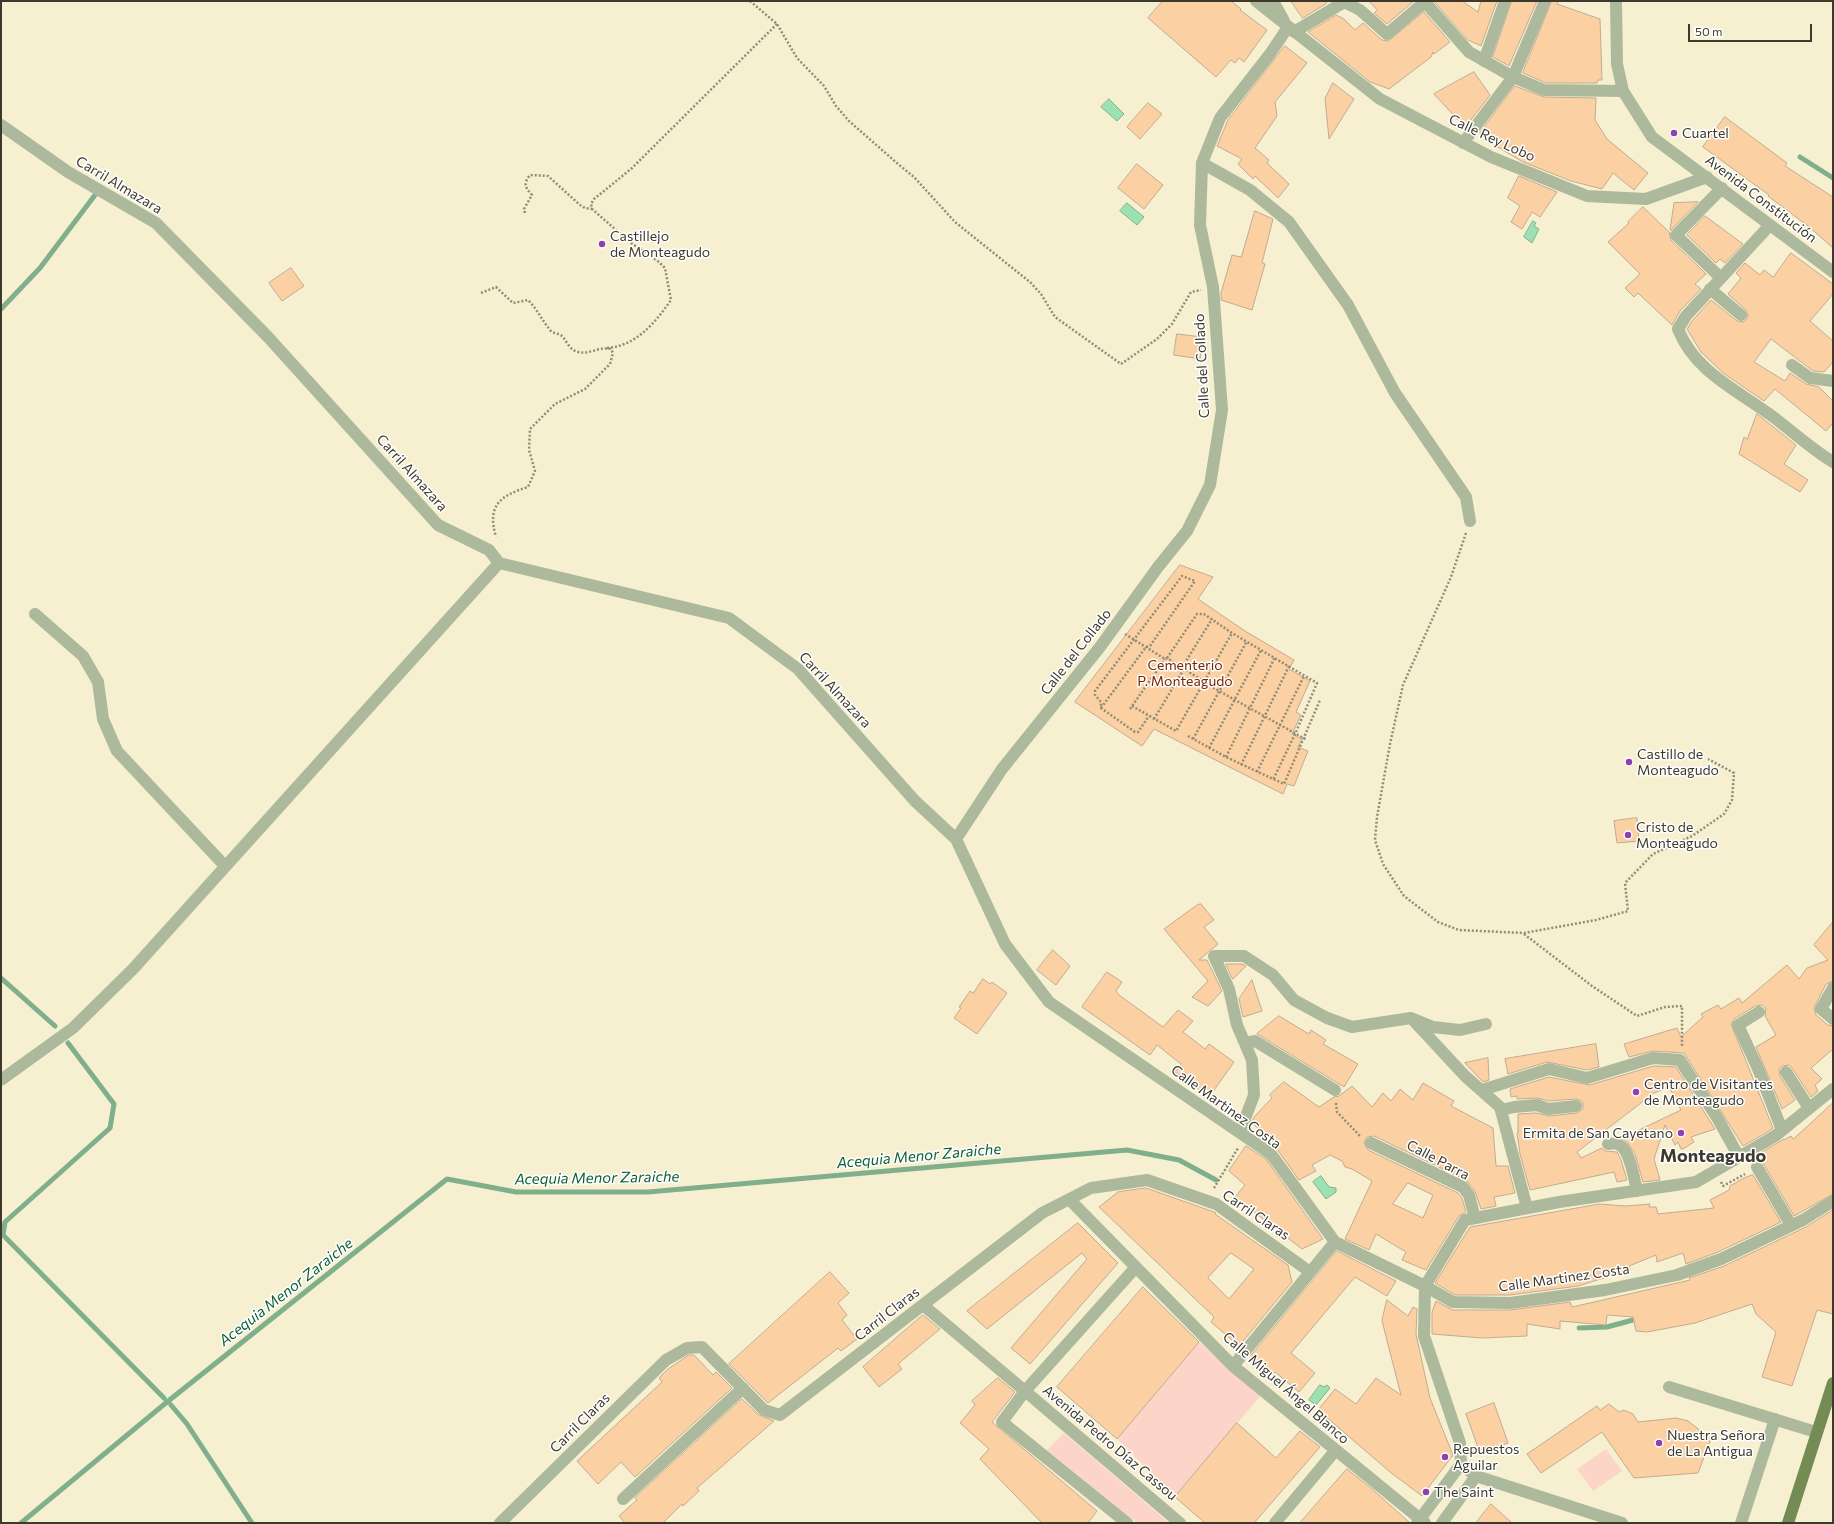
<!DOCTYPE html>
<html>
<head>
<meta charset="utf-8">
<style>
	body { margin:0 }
	#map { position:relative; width:1834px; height:1524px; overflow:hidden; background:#f7f0d0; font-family:Commissioner,sans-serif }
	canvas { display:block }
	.frame { position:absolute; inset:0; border:2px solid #3d3a2d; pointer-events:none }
	.scale { position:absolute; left:1688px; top:24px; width:124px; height:18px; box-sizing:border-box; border:2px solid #3d3a2d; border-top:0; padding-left:5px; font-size:12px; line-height:14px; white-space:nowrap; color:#3d3a2d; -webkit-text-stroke:3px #fff; paint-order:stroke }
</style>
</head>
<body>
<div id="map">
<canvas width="1834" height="1524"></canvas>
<div class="frame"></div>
<div class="scale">50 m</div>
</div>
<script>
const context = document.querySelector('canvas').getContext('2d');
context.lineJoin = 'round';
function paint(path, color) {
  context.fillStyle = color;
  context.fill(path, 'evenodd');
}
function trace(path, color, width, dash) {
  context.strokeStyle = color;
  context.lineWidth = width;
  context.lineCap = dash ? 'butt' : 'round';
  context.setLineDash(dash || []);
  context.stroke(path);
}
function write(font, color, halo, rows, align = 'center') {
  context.font = font + ' Commissioner,sans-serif';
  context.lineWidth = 3;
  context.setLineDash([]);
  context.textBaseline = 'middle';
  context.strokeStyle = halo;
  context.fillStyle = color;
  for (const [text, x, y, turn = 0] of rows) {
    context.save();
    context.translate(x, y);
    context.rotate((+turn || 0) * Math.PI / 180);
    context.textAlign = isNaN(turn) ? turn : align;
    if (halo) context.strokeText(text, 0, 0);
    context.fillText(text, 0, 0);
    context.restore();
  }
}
paint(new Path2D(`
	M1199,1342L1262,1394L1175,1497L1117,1439Z
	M1064,1433L1169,1523H1137L1047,1450Z
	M1606,1449L1622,1471L1593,1491L1577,1469Z`), '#fcd5c8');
const water = new Path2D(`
	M1109,99L1124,114L1117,121L1101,107Z
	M1127,203L1144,217L1137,225L1120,211Z
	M1533,221L1536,223L1534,226L1539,229L1532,243L1524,237Z
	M1321,1176L1329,1187L1336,1188V1192L1326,1199L1313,1182Z
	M1320,1385L1324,1387L1327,1385L1330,1388L1316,1405L1309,1400Z`);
paint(water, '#9ce1b3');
trace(water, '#80af8b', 1);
trace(new Path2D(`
	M1800,157L1833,178
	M1,309L40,268L95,195
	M1,978L55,1026
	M68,1043L114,1104L110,1128L5,1222L3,1235L164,1398
	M1579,1328L1607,1327L1633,1320
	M171,1405L187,1424L252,1523
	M21,1523L167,1402L447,1179L516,1192H648L1127,1150L1179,1160L1216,1180`), '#80af8b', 5);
const building = new Path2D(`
	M1163,1H1231L1241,9L1240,10L1267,30L1244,62L1239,58L1235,63L1231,60L1216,77L1148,18Z
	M1291,1H1325L1327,3L1303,18Z
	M1369,1H1414L1387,24L1374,13L1377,10Z
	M1434,1H1462L1478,12L1481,1H1497L1481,46L1468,40Z
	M1512,1H1537L1509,66L1493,57Z
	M1552,1H1558L1557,4L1600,19L1602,80H1598L1597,83H1546L1523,73Z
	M1424,12L1450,42L1434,54L1433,52L1431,57L1389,89L1370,82L1308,32L1336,15L1344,19L1355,30L1363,23L1382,40L1388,41Z
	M1285,46L1307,63L1275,102L1277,116L1255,148L1269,160L1267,163L1289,184L1278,198L1255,176L1253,179L1238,164L1242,159L1217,146L1228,120Z
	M1474,72L1490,95L1467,125L1458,120L1434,94Z
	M1333,83L1354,99L1329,139L1325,99Z
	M1515,86L1544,97L1596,98L1595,120L1607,139L1648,173L1634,190L1613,173L1602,189L1571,181L1523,162L1491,143L1480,133Z
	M1148,103L1162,114L1140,139L1127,127Z
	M1725,117L1787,163L1785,166L1833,197V248L1808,226L1768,196L1769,195L1703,147Z
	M1137,164L1163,185L1144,209L1118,188Z
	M1519,176L1557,192L1540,217L1532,212L1522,229L1511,222L1520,206L1508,198Z
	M1698,202L1671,230H1670L1674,203Z
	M1643,207L1669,232L1671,240L1706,274L1695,284L1701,289L1680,311L1672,325L1638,293L1634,297L1625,288L1640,274L1608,242L1629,223L1628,222Z
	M1255,211L1273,219L1262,263L1265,264L1252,310L1221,300V293L1232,255L1241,257Z
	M1705,216L1743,244L1725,263L1720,259L1716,263L1687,235Z
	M1791,253L1833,284V294L1810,321L1833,341V362L1824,372L1813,371L1771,339L1754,362L1785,381L1790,373L1806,384L1819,387L1833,401V423L1826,431L1775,389L1764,401L1723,373L1701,352L1687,329L1692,321L1711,300L1737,321L1743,322L1746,320L1748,316L1746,310L1728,294L1741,278L1736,273L1745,263L1760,275L1764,270L1773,277Z
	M291,268L304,286L282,301L269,283Z
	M1177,334L1203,337L1200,359L1174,355Z
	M1757,414L1796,445L1784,464L1808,480L1800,492L1739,454L1744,437L1747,439Z
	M1180,565L1213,577L1198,599L1245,631L1294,660L1289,669L1310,681L1296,712L1301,715L1292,734L1302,739L1298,747L1308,751L1294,786L1287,784L1283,794L1154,729L1142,746L1075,702Z
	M1637,818L1639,841L1617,843L1614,821Z
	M1201,904L1214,920L1204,927L1218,944L1199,960H1207L1222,991L1208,1006L1192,997L1208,981L1164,929L1197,905Z
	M1833,922V981L1826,984L1814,1008L1816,1015L1828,1025L1833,1026V1049L1811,1068L1822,1079L1815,1085L1818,1091L1811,1097L1792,1068L1789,1065L1782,1066L1779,1069L1780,1076L1795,1100L1782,1109L1756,1047L1776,1035L1765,1016L1766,1008L1762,1005L1755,1006L1734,1019L1731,1024L1773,1128L1771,1130L1743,1146L1684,1053L1653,1051L1629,1057L1624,1044L1677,1028L1681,1037L1703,1017L1701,1014L1718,1005L1721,1009L1739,998L1742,1003L1787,965L1799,979L1807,968L1828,960L1814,945Z
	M1053,950L1070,966L1056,985L1037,970Z
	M1226,964H1242L1246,966L1233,979Z
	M1107,972L1122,982L1116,991L1119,995L1163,1027L1178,1010L1193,1021L1183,1032L1205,1049L1209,1044L1234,1062L1209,1097L1175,1072L1181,1064L1157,1045L1150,1055L1082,1007Z
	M983,979L990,984L992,982L1007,993L977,1034L954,1018L961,1008L959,1007L970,991L973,993Z
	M1252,980L1262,1011L1243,1017L1239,999Z
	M1279,1016L1309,1034L1311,1030L1326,1040L1323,1044L1358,1064L1344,1087L1257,1034Z
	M1596,1044L1599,1067L1587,1070L1547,1062L1508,1074L1505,1059Z
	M1488,1058L1489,1080L1483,1082L1465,1063Z
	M1654,1066L1676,1067L1715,1129L1691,1137L1694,1142L1683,1149H1681L1678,1142L1675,1145L1665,1125L1654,1159L1660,1180L1643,1182L1635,1154L1627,1142L1622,1138L1681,1110L1669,1087L1654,1093L1577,1152L1581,1158L1602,1148L1605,1151L1617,1152L1621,1160L1627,1180L1617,1182L1614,1172L1530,1190L1520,1154L1517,1133H1518V1114L1536,1113L1549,1116L1577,1113L1583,1109V1105L1582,1101L1576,1099L1549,1101L1537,1098L1517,1099V1096L1511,1097L1510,1089L1549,1077L1589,1085Z
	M1284,1082L1319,1107L1334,1097L1339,1096L1352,1086L1372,1107L1383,1093L1391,1101L1400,1089L1413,1100L1423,1083L1454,1101L1451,1106L1493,1128L1496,1166H1508L1515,1193L1494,1197L1496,1206L1481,1209L1475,1191L1466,1180L1374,1136L1367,1137L1364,1143L1368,1150L1458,1193L1462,1198L1466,1212L1459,1216L1426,1270L1402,1260L1406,1252L1376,1234L1369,1250L1345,1239L1372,1181L1352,1169L1345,1167L1342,1161L1330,1155L1312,1165L1316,1171L1299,1180L1277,1149L1255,1134L1258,1129L1252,1122L1254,1117L1272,1098L1270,1095ZM1408,1183L1433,1195L1423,1218L1393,1204Z
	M1833,1103V1194L1794,1216L1763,1163L1760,1160H1754L1752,1158L1784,1139V1140L1791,1136L1793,1139Z
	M1246,1146L1266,1159L1323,1239L1302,1249L1235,1197L1245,1185L1229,1171Z
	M1753,1175L1781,1222L1718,1252L1686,1264L1683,1253L1657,1262L1656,1255L1629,1266L1630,1270L1578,1286L1510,1295H1455L1435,1283L1470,1227L1599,1204L1626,1206L1650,1204L1649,1207H1656L1658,1214L1714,1208L1710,1200L1729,1190L1730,1186L1744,1178Z
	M1146,1188L1214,1212L1216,1213L1215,1214L1288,1265L1292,1282L1239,1346L1211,1322L1214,1317L1099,1207L1118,1192ZM1231,1253L1254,1269L1229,1299L1208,1278Z
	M1833,1210V1314L1817,1310L1792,1386L1762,1377L1776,1332L1756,1314L1752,1304L1695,1323L1647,1332L1636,1331L1633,1317L1607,1315L1606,1325L1560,1321V1329L1527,1324V1336L1482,1338L1432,1334V1312L1436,1301L1453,1310H1510L1570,1302L1572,1307L1690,1280L1689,1278L1724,1266L1806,1227Z
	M1078,1223L1118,1263L1030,1364L1011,1348L1087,1259L1082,1253L987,1329L967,1311Z
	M1337,1251L1396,1281L1387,1296L1355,1277L1291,1353L1315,1373L1299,1392L1275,1372L1272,1375L1251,1356Z
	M830,1272L849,1293L838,1303L847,1315L842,1320L857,1339L841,1351L838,1348L768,1403L729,1364Z
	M1143,1287L1199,1342L1117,1439L1057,1387Z
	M1387,1300L1408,1316L1413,1307L1417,1309L1416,1334L1430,1398L1453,1455L1422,1496L1390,1472L1318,1410L1335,1389L1356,1404L1376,1378L1401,1395L1382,1321Z
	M923,1315L940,1329L898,1364L902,1369L879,1387L863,1367Z
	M689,1355H694L713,1375L716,1372L732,1388L635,1477L621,1462L598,1484L577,1461L662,1382L659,1378L668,1369Z
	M998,1378L1015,1392L992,1422L1097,1511L1088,1523H1042L980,1459L989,1449L960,1423L975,1405L972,1401Z
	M742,1399L759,1415L774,1421L697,1488L699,1491L683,1506L682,1504L663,1523H625L619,1516L637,1500L635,1498Z
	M1494,1403L1508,1443L1480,1453L1466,1414Z
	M1609,1404L1619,1412L1624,1410L1633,1414L1638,1422L1676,1418L1688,1421L1711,1439L1698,1473L1634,1478L1602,1432L1541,1473L1527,1454L1597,1406L1600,1410Z
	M1237,1423L1276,1458L1300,1431L1320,1447L1254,1523H1205L1175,1497Z
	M1347,1469L1371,1488L1410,1523H1300Z
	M1491,1504L1512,1523H1476Z`);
paint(building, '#fbd1a3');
trace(building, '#c1aa91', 1);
trace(new Path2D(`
	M750,1L777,24L797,58L824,86L836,106L849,121L898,164L914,177L955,222L1030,282L1041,294L1055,317L1121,364L1157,339L1172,324L1191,292L1201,290
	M525,213L524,209L532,195C525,187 523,184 530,175L548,176L580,205L585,208L592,209
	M481,293L496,287L513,303L528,300C537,309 542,320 550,330C553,334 559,333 563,337C567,342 570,350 578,352C589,355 600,346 611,349L613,353L610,364L585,389L555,404L530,429L529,450L535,471L528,487C499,496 487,506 496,537
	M607,348C636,346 655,323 671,300L665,268L659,262L631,243L592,209L591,204L594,199L631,169L777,24
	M1466,533L1451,577L1403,685L1390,744L1377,817L1375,840L1383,864L1404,896L1438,922L1459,930L1524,933L1596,920L1628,911L1625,883L1653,854L1692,836L1724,814L1732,800L1734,773L1708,759
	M1125,634L1165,659L1167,658L1219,691L1307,740
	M1167,658L1197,614H1204L1232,633L1317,683L1296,732L1273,780
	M1132,706L1176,731L1232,633
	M1101,708L1146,647L1150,646L1195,581L1182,576L1095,691V695L1101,702V708L1135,732H1138L1149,716
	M1130,709L1165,659
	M1154,719L1184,669L1183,666L1212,619
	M1188,736L1226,757L1284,784L1320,700
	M1193,739L1247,641
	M1209,748L1261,650
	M1226,757L1275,657
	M1241,765L1289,666
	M1257,772L1304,676
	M1524,934L1592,986L1637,1016L1665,1007L1682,1006V1046
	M1336,1103L1337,1112L1360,1136
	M1721,1182L1723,1186L1745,1174
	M1214,1188L1238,1148`), '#918c76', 2.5, [2, 2]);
trace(new Path2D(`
	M1256,1L1380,99L1491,157L1587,196L1646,199L1707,177
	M1273,1L1284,21
	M1616,1L1617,64L1623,91L1652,137L1833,272
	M1425,2L1469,52L1513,77L1544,90L1623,91
	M1294,32L1344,2L1360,10L1387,34L1426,1
	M1484,61L1505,1
	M1,125L68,172L156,223L268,337L438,525L489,550L499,563L729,618L798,669L915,801L956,839L1005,944L1049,1002L1271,1154L1335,1242L1425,1286L1453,1302L1510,1303L1605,1290L1677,1275L1721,1259L1803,1220L1833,1201
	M1463,143L1513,77L1545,1
	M1202,163L1250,190L1289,222L1348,305L1395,393L1466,497L1470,521
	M1770,225L1686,316L1678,329C1695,372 1737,390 1772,416C1792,431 1811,449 1833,462
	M1721,278L1676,235L1722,188
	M1710,289L1741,315
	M1792,365L1810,378L1833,381
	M35,614L83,656L98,682L103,719L117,751L225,866
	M956,839L1002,769L1100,647L1158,567L1187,531L1210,485L1222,410L1213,287L1200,225L1202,163L1220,118L1270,54L1288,27
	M1833,988L1821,1009L1833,1019
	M1759,1012L1738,1025L1759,1071L1782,1130
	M1413,1020L1465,1076L1500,1107L1527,1208
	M1245,1043L1255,1041L1335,1090
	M1786,1072L1809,1108
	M1,1080L73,1028L133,969L499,563
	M1482,1090L1549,1069L1587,1078L1653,1058L1680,1060L1718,1119L1739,1157
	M1501,1110L1514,1107L1537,1105L1548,1109L1576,1106
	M1240,1132L1254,1095L1252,1060L1237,1025L1229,989L1214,956H1244L1273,975L1294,1000L1327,1018L1352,1027L1411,1018L1433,1027L1460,1030L1486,1024
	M1371,1143L1463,1187L1469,1195L1475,1218
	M1608,1144C1610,1144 1615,1143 1617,1144C1630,1147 1634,1179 1637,1191
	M1757,1167L1791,1225
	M1069,1199L1233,1366L1425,1523
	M923,1305L1025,1391L1136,1267
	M1233,1366L1335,1242
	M1669,1387L1816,1432
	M1476,1476L1622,1523
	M623,1499L743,1388
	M500,1523L666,1360L687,1348L702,1347L764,1410L780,1415L1042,1213L1091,1188L1147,1180L1216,1204L1310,1272
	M1127,1523L1002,1422L1025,1391L1180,1523
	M1275,1523L1335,1451
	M1417,1523L1461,1464L1460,1443L1424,1336L1425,1286L1465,1220L1559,1202L1696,1182L1775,1136L1833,1089
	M1442,1523L1476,1476L1461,1464
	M1741,1523L1775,1419`), '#adb99c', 12);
trace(new Path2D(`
	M1788,1523L1833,1383`), '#758b54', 12);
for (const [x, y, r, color] of [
	[1674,133,4,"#8d40b1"],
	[602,244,4,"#8d40b1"],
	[1629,762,4,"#8d40b1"],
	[1628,835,4,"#8d40b1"],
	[1636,1092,4,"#8d40b1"],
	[1681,1133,4,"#8d40b1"],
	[1659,1443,4,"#8d40b1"],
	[1445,1457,4,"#8d40b1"],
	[1426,1492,4,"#8d40b1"]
]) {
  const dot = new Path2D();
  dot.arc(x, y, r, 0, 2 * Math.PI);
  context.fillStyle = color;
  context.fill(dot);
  trace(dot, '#fff', 1.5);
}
write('14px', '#3d3a2d', '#fff', [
	["Cuartel",1682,133],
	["Castillejo",610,236],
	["de Monteagudo",610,252],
	["Castillo de",1637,754],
	["Monteagudo",1637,770],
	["Cristo de",1636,827],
	["Monteagudo",1636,843],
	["Centro de Visitantes",1644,1084],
	["de Monteagudo",1644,1100],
	["Ermita de San Cayetano",1673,1133,"right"],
	["Nuestra Señora",1667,1435],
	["de La Antigua",1667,1451],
	["Repuestos",1453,1449],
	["Aguilar",1453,1465],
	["The Saint",1434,1492]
], 'left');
write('14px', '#3d3a2d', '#fff', [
	["Calle Rey Lobo",1492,138,25],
	["Carril Almazara",119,185,31],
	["Avenida Constitución",1761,199,37],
	["Calle del Collado",1202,366,-93],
	["Carril Almazara",412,473,48],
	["Calle del Collado",1076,652,-52],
	["Carril Almazara",835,690,47],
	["Calle Martinez Costa",1226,1107,36],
	["Calle Parra",1438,1160,28],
	["Carril Claras",1256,1215,34],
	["Calle Martinez Costa",1564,1278,-8],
	["Carril Claras",887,1314,-38],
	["Calle Miguel Ángel Blanco",1286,1388,41],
	["Carril Claras",580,1423,-45],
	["Avenida Pedro Díaz Cassou",1110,1443,40]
]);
write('14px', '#782400', '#fff', [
	["Cementerio",1185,665],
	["P. Monteagudo",1185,681]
]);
write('italic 15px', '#0f6036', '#fff', [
	["Acequia Menor Zaraiche",919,1156,-5],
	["Acequia Menor Zaraiche",597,1178,-1],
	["Acequia Menor Zaraiche",286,1292,-38]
]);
write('bold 18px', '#3d3a2d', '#fff', [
	["Monteagudo",1713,1156]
]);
</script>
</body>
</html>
